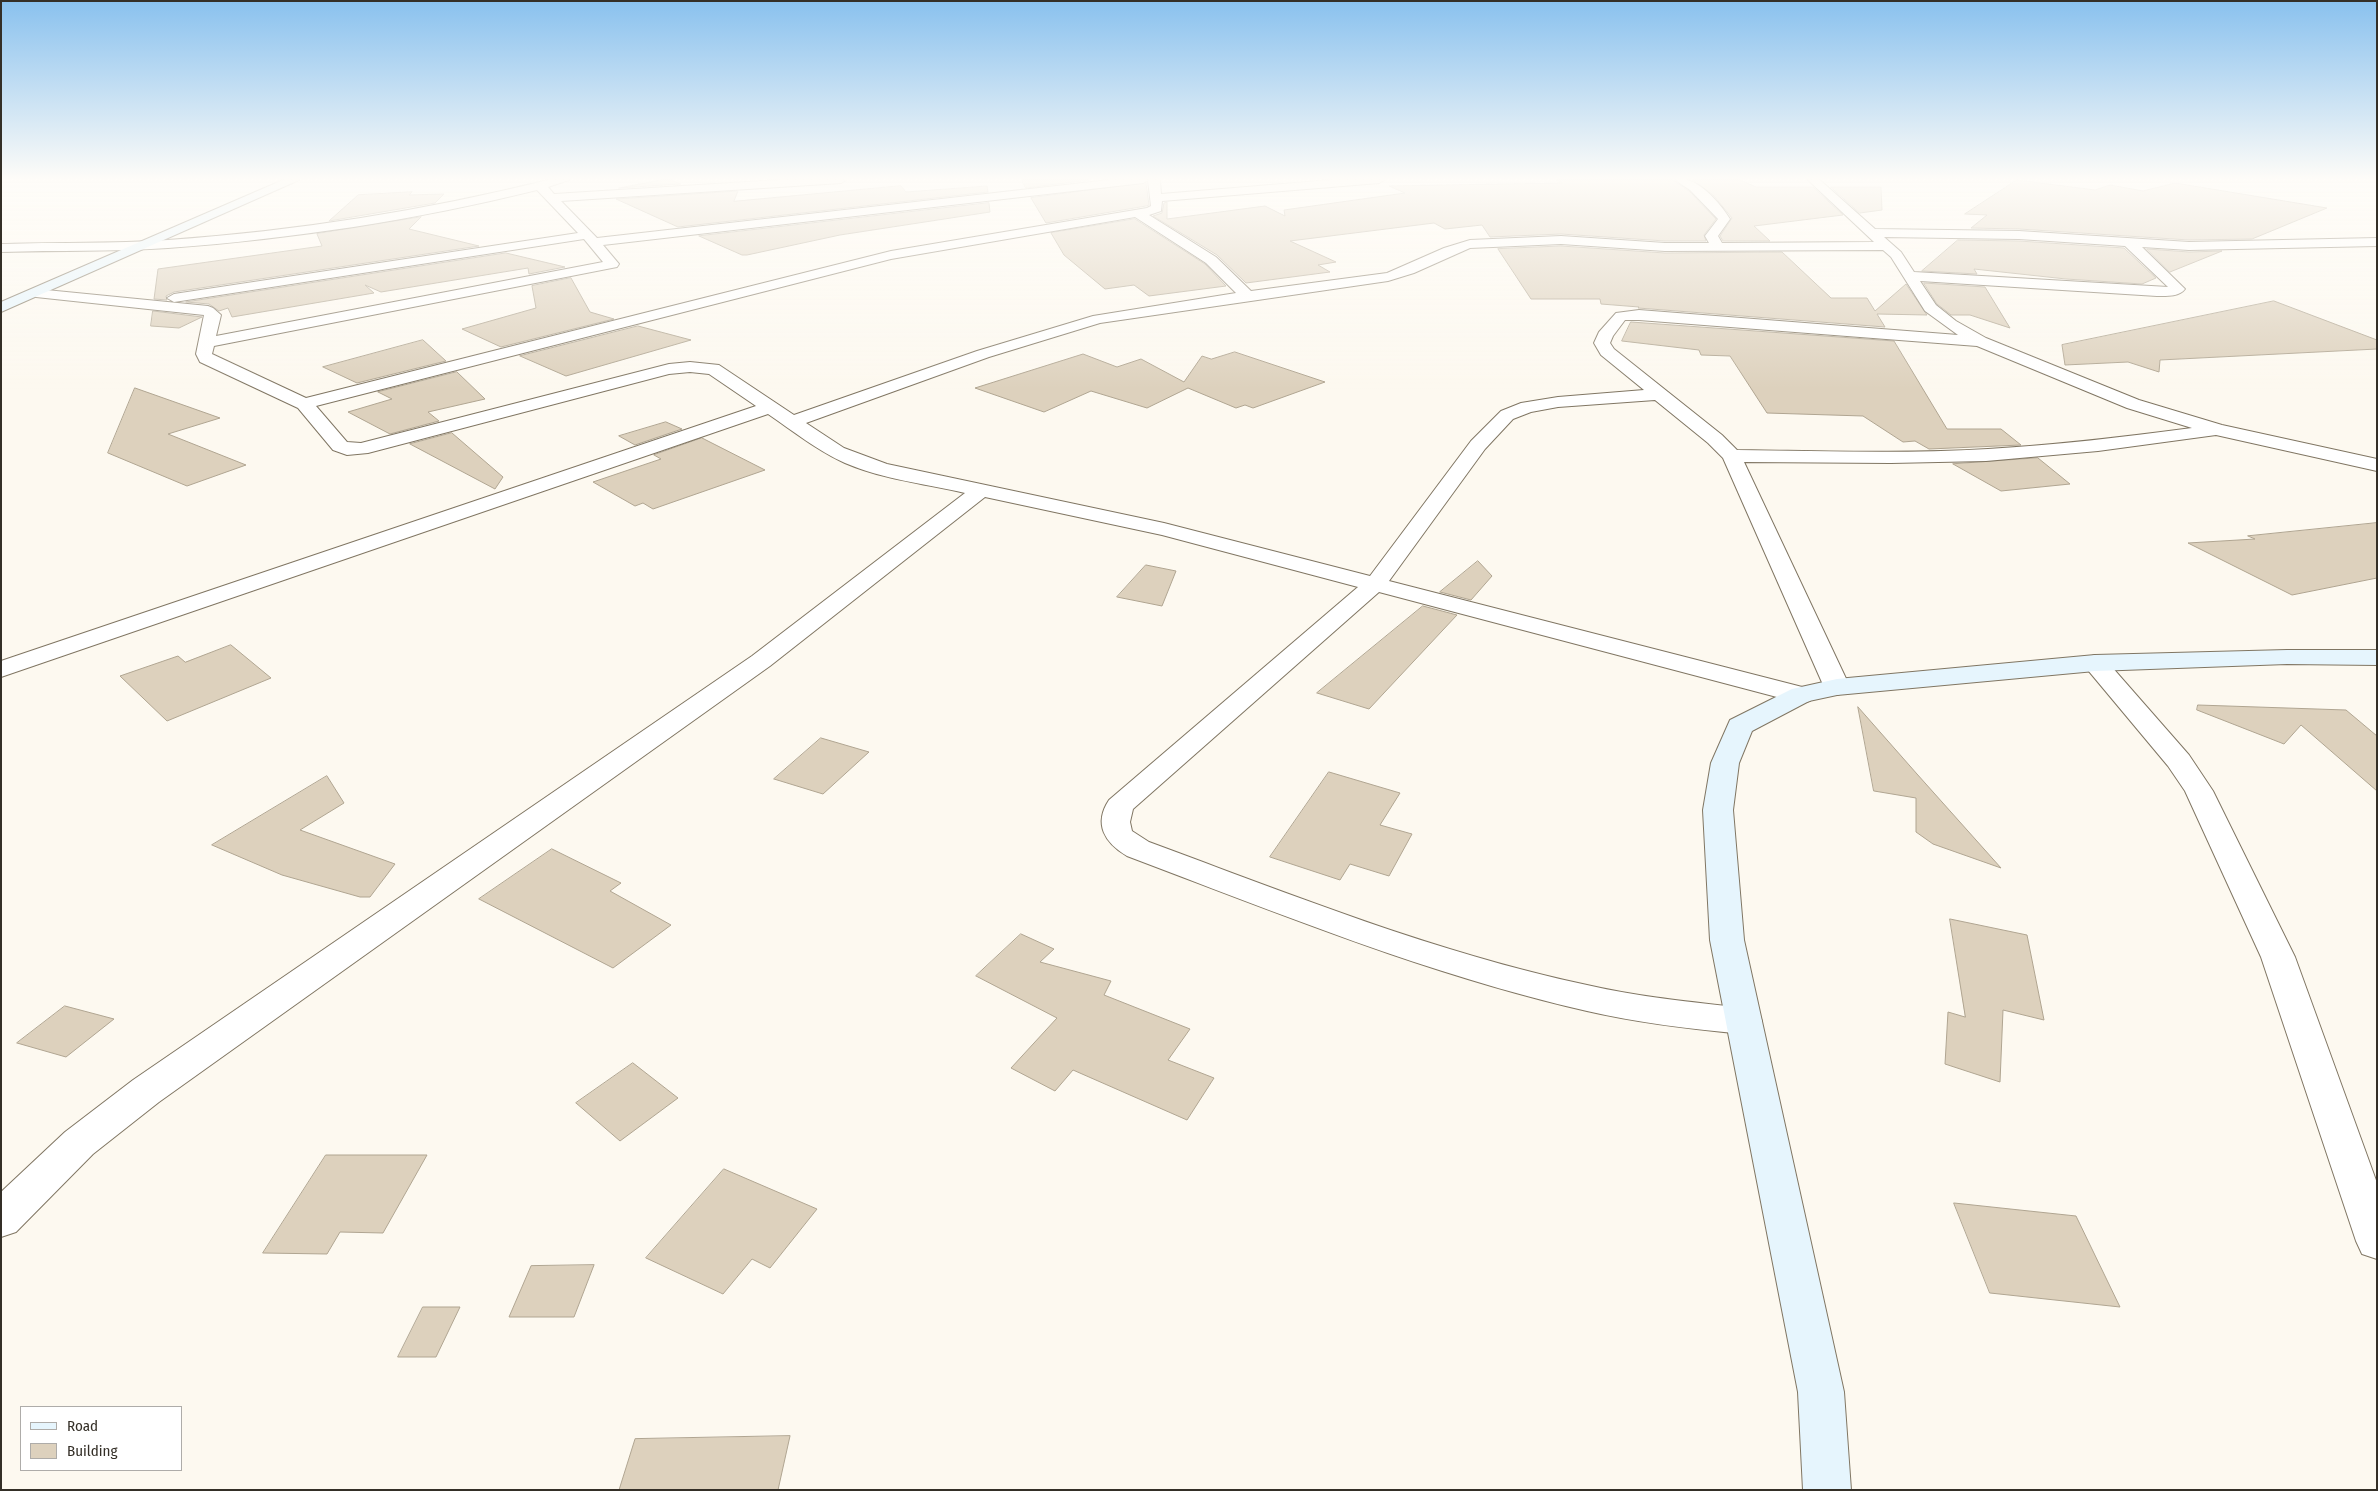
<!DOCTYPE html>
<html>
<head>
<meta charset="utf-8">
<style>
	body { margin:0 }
	#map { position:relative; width:2378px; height:1491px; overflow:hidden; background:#fdf9f0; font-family:"Fira Sans Condensed",sans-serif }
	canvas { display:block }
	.frame { position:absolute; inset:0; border:2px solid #342f27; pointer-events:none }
	.legend { position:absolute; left:20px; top:1406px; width:162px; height:65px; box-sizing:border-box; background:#fff; border:1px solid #aeaca9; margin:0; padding:6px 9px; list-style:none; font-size:15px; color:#342f27 }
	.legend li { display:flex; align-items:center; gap:10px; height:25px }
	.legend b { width:25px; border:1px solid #aeaca9 }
</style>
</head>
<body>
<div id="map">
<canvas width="2378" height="1491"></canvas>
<div class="frame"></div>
<ul class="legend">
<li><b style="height:6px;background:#e6f5fd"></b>Road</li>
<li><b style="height:14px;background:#ddd1bd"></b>Building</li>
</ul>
</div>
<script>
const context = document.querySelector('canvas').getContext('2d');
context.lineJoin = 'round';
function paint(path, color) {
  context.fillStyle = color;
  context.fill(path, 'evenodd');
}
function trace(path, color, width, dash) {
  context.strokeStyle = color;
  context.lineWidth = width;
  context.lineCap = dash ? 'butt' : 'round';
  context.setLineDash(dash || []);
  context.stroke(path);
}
const building = new Path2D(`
	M662,180H671L681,184L619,188Z
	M1022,180H1089L1026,188Z
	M1557,180H1673L1689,191L1716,219L1704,235L1706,241H1665L1561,234L1490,237L1482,225L1445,229L1434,223L1290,241L1336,262L1318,265L1330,272L1246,283L1217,255L1153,216L1162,213L1164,203L1167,202V219L1265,206L1285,216L1284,210L1405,193L1389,186L1562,183Z
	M1693,180H1740L1756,187H1813L1843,215L1754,226L1770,241H1723L1720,236L1732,218L1714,196Z
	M2017,180L2095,190L2110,185L2143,191L2175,183L2327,208L2252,239L2189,240L2019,229L1971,228L1987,215L1965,214Z
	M1146,183L1149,205L1146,206L1046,223L1031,198Z
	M901,186L906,192L987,186L988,192L678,227L616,199L738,191L734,201Z
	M1831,187H1881L1882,210L1860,213Z
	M412,192L409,195L444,194L435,203L329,221L358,195Z
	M989,203L990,212L840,235L747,255H742L699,236Z
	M421,217L409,229L479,246L174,292L166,296L167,300L154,299L158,269L322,246L317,234Z
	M1135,219L1205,264L1226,286L1149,296L1134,285L1105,289L1064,255L1051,233Z
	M1958,240L2019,241L2124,248L2156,278L2142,284L2066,279L1974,269L1977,274L1922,271Z
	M1561,246L1665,253L1782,252L1831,298H1867L1875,311L1906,284L1927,315L1877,314L1885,327L1638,308L1639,307L1601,304L1600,299H1531L1498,249Z
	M2147,249L2189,252L2222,251L2170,272Z
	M506,253L565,267L529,274L528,268L381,292L365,285L374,293L232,317L228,308L219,311L209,304L186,302Z
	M571,278L590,312L614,319L501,347L462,329L536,308L532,286Z
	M1924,283L1985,287L2010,328L1970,315H1951L1937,304Z
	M2274,301L2377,340V349L2160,360L2159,372L2128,362L2065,365L2062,345Z
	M153,311L202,317L179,328L151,326Z
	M1631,322L1894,341L1947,429H2001L2021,445L1929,449L1915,441L1903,442L1863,416L1767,413L1730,356L1701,355L1699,350L1622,341Z
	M638,326L691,340L566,376L520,356Z
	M423,340L446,361L357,383L323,367Z
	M1235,352L1325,382L1253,408L1245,405L1236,408L1188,388L1147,408L1091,391L1044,412L975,388L1083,354L1117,367L1141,359L1184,382L1202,356L1211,359Z
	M457,372L485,399L428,412L439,421L390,434L348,412L392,399L378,392Z
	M135,388L220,418L168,434L246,465L187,486L108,453Z
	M666,422L682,429L635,445L619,436Z
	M452,433L503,477L495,489L410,444Z
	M702,438L765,470L653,509L643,503L635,506L593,482L661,459L654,455Z
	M2038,458L2070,484L2001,491L1953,464Z
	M2377,523V578L2292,595L2188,543L2255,539L2248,536Z
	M1478,561L1492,576L1471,600L1440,592Z
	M1146,565L1176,571L1162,606L1117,597Z
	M1423,606L1457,615L1369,709L1317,693Z
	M231,645L271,678L167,721L120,676L178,656L185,662Z
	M2198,705L2346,710L2377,736V791L2301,725L2284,744L2197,710Z
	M1858,707L1917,774L2001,868L1933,844L1916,832V798L1874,791Z
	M821,738L869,752L823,794L774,779Z
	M1329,772L1400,793L1380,825L1412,834L1389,876L1350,864L1340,880L1270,857Z
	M327,776L344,803L300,830L395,864L370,897H360L282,875L212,845Z
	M552,849L621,883L610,891L671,925L613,968L479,899Z
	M1950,919L2027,935L2044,1020L2003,1010L2000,1082L1945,1064L1948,1012L1965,1017Z
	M1021,934L1054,949L1040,962L1111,981L1104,995L1190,1029L1168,1060L1214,1078L1187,1120L1073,1070L1055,1091L1011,1068L1057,1018L976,976Z
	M65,1006L114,1019L66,1057L17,1043Z
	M633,1063L678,1098L620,1141L576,1103Z
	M326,1155H427L383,1233L340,1232L327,1254L263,1253Z
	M724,1169L817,1209L770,1268L752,1259L723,1294L646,1258Z
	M1954,1203L2076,1216L2120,1307L1990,1293Z
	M594,1265L574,1317H509L531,1266Z
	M423,1307H460L436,1357H398Z
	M790,1436L778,1490H619L635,1439Z`);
paint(building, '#ddd1bd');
trace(building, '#b0a591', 1);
const street = new Path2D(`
	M548,180H569L548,187L554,194L779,180H846L841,183L561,201L597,238L1109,180H1160L1161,194L1331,180H1384L1379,183L1162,201L1161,211L1149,215L1216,257L1251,291L1387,273L1444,248L1470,240L1561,236L1665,243H1709L1705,236L1718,219L1690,190L1675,180C1680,180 1686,179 1690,181C1705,186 1722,206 1730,219L1718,236L1722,243L1874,242L1808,180H1820L1875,229L2019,231L2189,242L2377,238V246L2189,250L2142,247L2185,289C2179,297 2166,296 2157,296L1920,281L1936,305L1956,321L1986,338L2139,400L2222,425L2377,459V471L2216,435L2098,451L1986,461L1891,463L1744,462L1850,687L1846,692L1837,695L1828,692L1824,687L1723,458L1708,443L1655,400L1558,407L1531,412L1513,419L1485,449L1389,581L1810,689L1814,695L1810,701L1801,703L1792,701L1379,592L1133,809L1130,822L1132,831L1149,842C1293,895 1436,953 1587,985C1639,997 1691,1002 1744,1008L1757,1012L1762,1021L1757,1030L1744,1034C1691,1029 1639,1023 1587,1011C1429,975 1278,913 1127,856C1105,843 1093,824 1109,800L1358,587L1162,535L985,497L770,666L159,1102L93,1154L16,1232L1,1237V1192L65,1132L133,1080L752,656L965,493C926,484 882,479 845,463C818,451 793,431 768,414L1,677V661L756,406L709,374L690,372L669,374L368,453L347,455L333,450L298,408L200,362L196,354L204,315L36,297L29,293L36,289L208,306L213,308L221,315L216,336L603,262L584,239L174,302L167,298L174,294L578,233L537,190C416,220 292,239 168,248C112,252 57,250 1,252V244C57,242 112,244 168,240C296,231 423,211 548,180ZM1148,180L1151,206L1147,208L891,251L306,398L212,354L214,346L617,267L619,264L603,245L1143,183ZM1135,217L1206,263L1236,293L1093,316L977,351L794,415L719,365L690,362L669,364L361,443L347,442L316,406L891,259ZM1884,237L2019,239L2125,246L2168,287L1914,272L1901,252ZM1561,244L1665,251L1883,250L1891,257L1925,311L1958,335L1639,310L1616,313L1599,332L1594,343L1601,355L1644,390L1558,397L1521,403L1501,411L1471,441L1370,576L1164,523L887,464L844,448L806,423L989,357L1100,323L1388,281L1414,273L1470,248ZM1625,320H1639L1977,346L2127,408L2192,428C2124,437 2056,445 1988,449C1904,454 1821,451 1737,450L1722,435L1614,349L1610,343L1613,336Z
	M2095,655L2104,658L2189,755L2213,791L2295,957L2377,1183V1259L2362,1254L2356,1241L2261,957L2185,791L2168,766L2082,663L2086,658Z`);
const secondary = new Path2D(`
	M283,180H299L1,312V302Z
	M2287,650H2377V665L2287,664L2095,671L1837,695L1809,701L1752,731L1739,763L1733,810L1744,940L1844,1392L1851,1490H1803L1798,1392L1710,940L1703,810L1711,763L1730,720L1792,689L1837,679L2095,655Z`);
trace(street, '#807663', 2);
trace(secondary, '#807663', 2);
paint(street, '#fff');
paint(secondary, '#e6f5fd');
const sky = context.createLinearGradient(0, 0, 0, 389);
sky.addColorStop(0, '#89c1ee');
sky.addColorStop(0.46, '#fefcf8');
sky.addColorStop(1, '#fefcf800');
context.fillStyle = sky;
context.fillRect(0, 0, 2378, 389);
</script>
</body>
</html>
